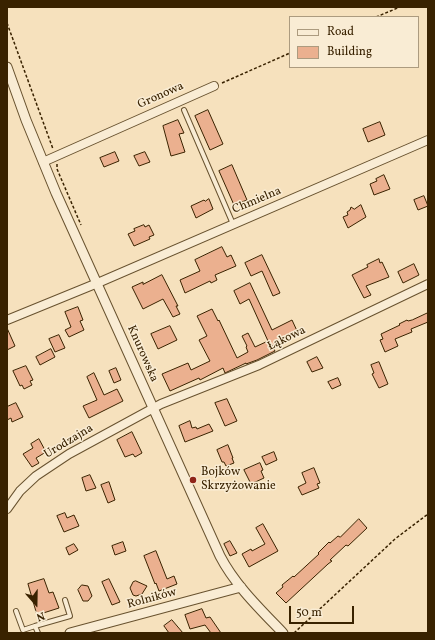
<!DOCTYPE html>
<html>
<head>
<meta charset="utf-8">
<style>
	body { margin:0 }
	#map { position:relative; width:435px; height:640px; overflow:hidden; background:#f6e1bd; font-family:Vollkorn,serif }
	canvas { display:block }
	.frame { position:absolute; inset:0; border:8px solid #392200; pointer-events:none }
	.legend { position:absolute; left:289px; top:16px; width:130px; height:52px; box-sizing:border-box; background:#f9ecd4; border:1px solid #ac9b7f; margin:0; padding:5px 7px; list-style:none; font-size:12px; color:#392200 }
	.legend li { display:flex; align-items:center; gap:8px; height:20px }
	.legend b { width:20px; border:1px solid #ac9b7f }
	.north { position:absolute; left:16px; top:584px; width:40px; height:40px; -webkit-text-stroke:3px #f9ecd4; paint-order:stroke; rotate:160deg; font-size:11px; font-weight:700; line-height:16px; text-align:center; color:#392200 }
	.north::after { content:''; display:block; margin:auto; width:14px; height:18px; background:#392200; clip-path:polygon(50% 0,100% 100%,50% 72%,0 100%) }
	.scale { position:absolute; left:289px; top:606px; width:65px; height:18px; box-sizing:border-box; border:2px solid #392200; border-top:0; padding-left:5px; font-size:12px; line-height:14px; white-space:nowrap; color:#392200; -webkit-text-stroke:3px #f9ecd4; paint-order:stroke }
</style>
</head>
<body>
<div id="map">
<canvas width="435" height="640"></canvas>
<div class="frame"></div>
<ul class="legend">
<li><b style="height:5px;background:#f9ecd4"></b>Road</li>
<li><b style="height:11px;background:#ebb08f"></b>Building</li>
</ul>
<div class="north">N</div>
<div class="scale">50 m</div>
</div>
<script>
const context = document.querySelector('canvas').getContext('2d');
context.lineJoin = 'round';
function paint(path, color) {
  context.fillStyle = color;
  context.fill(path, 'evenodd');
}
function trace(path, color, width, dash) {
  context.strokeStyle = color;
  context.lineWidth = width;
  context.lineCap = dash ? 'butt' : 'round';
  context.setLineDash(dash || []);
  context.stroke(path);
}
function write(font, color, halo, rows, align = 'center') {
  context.font = font + ' Vollkorn,serif';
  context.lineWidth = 3;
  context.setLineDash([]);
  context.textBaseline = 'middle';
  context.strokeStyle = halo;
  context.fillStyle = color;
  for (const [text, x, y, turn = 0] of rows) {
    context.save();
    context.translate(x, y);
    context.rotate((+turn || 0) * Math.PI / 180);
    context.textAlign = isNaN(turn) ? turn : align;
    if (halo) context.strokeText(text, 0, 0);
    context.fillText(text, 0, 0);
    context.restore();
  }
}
const building = new Path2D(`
	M208,110L223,144L210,150L195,116Z
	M178,120L184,133L179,134L185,152L171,156L163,126Z
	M380,122L385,135L368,142L363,129Z
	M115,152L119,161L104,167L100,158Z
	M145,152L150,162L139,166L134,156Z
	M232,165L247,200L234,205L219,171Z
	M384,175L390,189L374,195L370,184L377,181L376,179Z
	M424,196L428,206L418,210L414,200Z
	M209,199L213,209L196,218L191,206L204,200L205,201Z
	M361,205L366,217L348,228L343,217L348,215L347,212L350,210L351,207L354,209Z
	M144,225L145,227L149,225L154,235L149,237L150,239L134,246L128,234L135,231L134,229Z
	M222,247L227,257L231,255L236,266L215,275L217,280L211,283L210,281L185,293L180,280L200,271L195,260Z
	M262,255L280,293L273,296L262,271L251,276L245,263Z
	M379,259L380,263L382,262L389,277L366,286L371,295L364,298L352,275L368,267L367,265Z
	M414,264L419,275L403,283L398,272Z
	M162,275L178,306H176L180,314L173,317L163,299L143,309L132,287L143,282V284Z
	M250,283L272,330L292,320L298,333L272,346L275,351L257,360L246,364V363L225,373L223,368L200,380L199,378L190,382L170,391L162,374L188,363L191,370L210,361L199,340L207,336L197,316L212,309L218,321L219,320L237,358L248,352L246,347L247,346L242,336L248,333L255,347L268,341L249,299L240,304L234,291Z
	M78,307L83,320L80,321L84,330L69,337L65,330L71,327L65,312Z
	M428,313V322L411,329L412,332L395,339L398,346L385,352L380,340L383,339L381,334L400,325L399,324L407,320L408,321L412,320Z
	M170,326L177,340L158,349L151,334Z
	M7,328L15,346L7,350Z
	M59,335L65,348L55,352L49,339Z
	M51,349L55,357L40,365L36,357Z
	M317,357L323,368L312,372L307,362Z
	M379,362L388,384L379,388L372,374L374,373L371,365Z
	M26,366L33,380L30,381L32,385L24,389L22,385L20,386L13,371Z
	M116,368L121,380L114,383L109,371Z
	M94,373L104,395L117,389L123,401L89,418L83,406L97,400L87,377Z
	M338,378L341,385L332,389L328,382Z
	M227,399L237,421L225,426L215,403Z
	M16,403L23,417L12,422L11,418L7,420V407Z
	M190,421L192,428L196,427L197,429L209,424L213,431L185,442L179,426Z
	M132,432L142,453L135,457L133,454L125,457L117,440Z
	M39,439L46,452L36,458L39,463L32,467L23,454L33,448L31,444Z
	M228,445L233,458H232L234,463L226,466L224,462H222L217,450Z
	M274,452L277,460L266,465L262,457Z
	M260,463L263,470L261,471L264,478L251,484L244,470Z
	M314,468L320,483L317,484L319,488L302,495L298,487L306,483L302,473Z
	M90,475L96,488L86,491L82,478Z
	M109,482L115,500L108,503L101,485Z
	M65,513L67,518L74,515L79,526L64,532L57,516Z
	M359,519L367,528L348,546L346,545L330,560L332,561L328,564L286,603L276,593L283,587L282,585L293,576L294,577L319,554L318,553L329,542L330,543L338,536L340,537Z
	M263,524L278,551L249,567L242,554L251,549L252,551L265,544L256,528Z
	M230,541L237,553L230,556L224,544Z
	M123,542L126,551L115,555L112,546Z
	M74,544L78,550L69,555L66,548Z
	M156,551L167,579L174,576L177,584L159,591L156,583L155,584L144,556Z
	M44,579L49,593L53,592L59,608L37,615L28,584Z
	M109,579L120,602L112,605L102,582Z
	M136,581L147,586L142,594L136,596L133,595L130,588L133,582Z
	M82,585L88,586L92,596L88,601H83L78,590Z
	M202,609L206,618L210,617L221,633H211L205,625L190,629L185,615Z
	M172,620L183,633H169L164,626Z`);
paint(building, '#ebb08f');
trace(building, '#392200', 1);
const service = new Path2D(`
	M184,110L233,224
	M16,611L23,630L35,626
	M38,633L35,626L70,616L65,600`);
const minor = new Path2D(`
	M43,162L214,86
	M7,320L100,282L428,140
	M7,509L20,491L36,476L69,454L161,404L259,365L428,284`);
const tertiary = new Path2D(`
	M7,67L26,120L56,193L220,556C235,585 260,609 283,633
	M70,633L241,587`);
trace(service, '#68522f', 6);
trace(minor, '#68522f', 10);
trace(tertiary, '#68522f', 11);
trace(new Path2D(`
	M376,17L400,7
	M7,23L53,149
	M222,83L290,53
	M57,164V169L81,225
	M294,633L395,539L428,514`), '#392200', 1.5, [3, 2]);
trace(service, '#f9ecd4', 4);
trace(minor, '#f9ecd4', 8);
trace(tertiary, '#f9ecd4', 9);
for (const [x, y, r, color] of [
	[193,480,4,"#8f2418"]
]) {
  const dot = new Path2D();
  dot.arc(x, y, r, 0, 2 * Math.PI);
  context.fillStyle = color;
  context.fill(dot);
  trace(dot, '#f9ecd4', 1.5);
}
write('12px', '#392200', '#f9ecd4', [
	["Gronowa",161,96,-24],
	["Chmielna",257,201,-23],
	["Łąkowa",287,339,-26],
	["Knurowska",142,354,66],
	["Urodzajna",69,442,-31],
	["Rolników",152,599,-15]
]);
write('12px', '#392200', '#f9ecd4', [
	["Bojków",201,473],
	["Skrzyżowanie",201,487]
], 'left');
</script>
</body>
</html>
